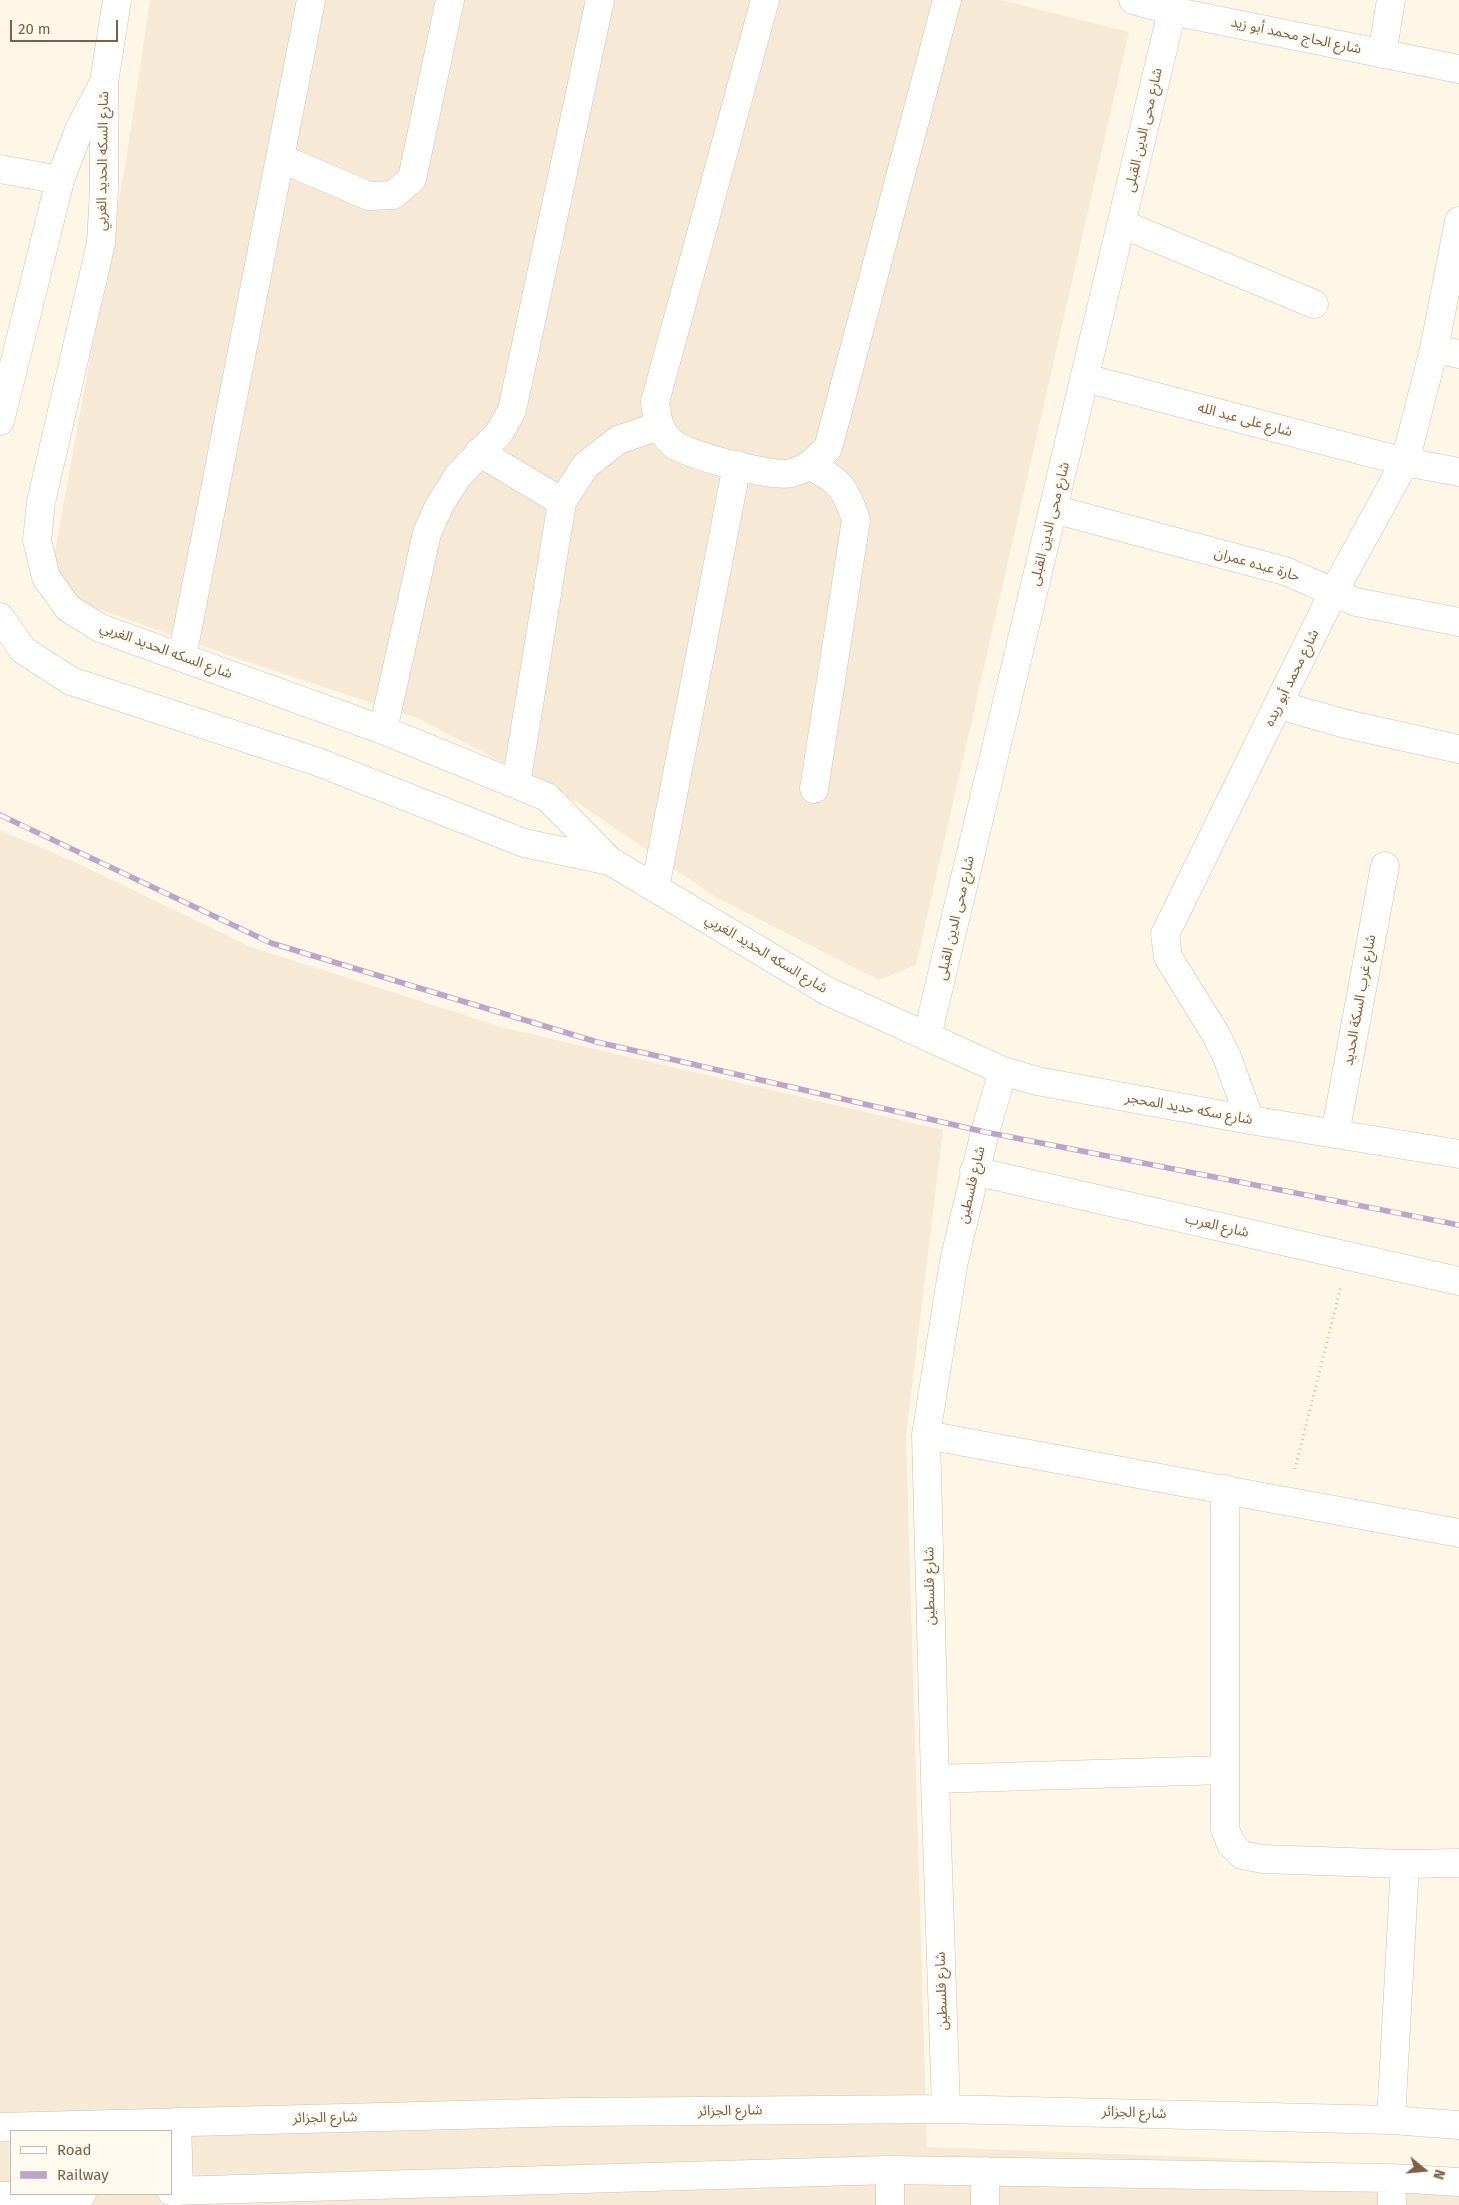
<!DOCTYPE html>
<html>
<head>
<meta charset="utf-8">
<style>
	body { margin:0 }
	#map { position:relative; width:1459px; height:2205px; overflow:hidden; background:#fef7e8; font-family:"Fira Sans",sans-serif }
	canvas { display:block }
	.legend { position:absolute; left:10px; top:2130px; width:162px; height:65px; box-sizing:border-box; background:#fffaf0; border:1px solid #cabcad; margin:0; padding:6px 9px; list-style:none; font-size:15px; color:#7b5f49 }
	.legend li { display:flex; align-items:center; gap:10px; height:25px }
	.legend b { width:25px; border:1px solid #cabcad }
	.north { position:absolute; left:1399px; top:2145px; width:50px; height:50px; -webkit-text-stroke:4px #fffaf0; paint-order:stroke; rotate:107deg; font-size:14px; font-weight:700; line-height:20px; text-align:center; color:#7b5f49 }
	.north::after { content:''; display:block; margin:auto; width:18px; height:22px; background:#7b5f49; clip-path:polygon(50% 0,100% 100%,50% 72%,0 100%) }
	.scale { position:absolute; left:10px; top:20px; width:108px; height:22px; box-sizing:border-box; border:2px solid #7b5f49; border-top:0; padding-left:6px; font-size:15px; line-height:18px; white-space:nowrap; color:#7b5f49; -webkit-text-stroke:4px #fffaf0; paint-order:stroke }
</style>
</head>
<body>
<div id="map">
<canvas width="1459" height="2205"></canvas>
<ul class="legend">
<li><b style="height:6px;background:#fff"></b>Road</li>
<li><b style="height:6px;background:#bca4ca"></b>Railway</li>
</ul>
<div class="north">N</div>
<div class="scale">20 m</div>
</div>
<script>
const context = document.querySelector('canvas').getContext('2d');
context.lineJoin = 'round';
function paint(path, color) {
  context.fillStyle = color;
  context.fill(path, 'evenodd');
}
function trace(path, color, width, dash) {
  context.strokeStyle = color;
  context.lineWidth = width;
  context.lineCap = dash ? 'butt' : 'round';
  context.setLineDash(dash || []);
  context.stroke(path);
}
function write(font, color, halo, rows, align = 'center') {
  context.font = font + ' "Fira Sans","Noto Sans Arabic",sans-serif';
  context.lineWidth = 4.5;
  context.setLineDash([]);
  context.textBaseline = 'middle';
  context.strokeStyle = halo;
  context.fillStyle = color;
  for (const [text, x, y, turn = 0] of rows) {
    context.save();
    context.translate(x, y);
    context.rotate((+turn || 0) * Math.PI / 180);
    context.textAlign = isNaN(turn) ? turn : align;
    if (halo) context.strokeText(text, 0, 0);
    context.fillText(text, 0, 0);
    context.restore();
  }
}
paint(new Path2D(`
	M150,0H1002L1129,32L916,965L879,980L717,898L578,803L420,719L242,660L76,601L53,562L127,154Z
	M0,830L79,864L251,947L505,1028L943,1130L906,1436L927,2147L1459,2167V2205H0ZM11,2131H171V2194H11Z`), '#f6ead6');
const minor = new Path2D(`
	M117,0L104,82V190L101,243L41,502L37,540L46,577L68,608L100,628L383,730L547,797L610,861L827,991L1003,1071L1037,1081L1250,1120L1459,1154
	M765,0L655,402C657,418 659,432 672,443C686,455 774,478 791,473C807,469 816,460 828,448L947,0
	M1133,0L1172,11L1459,69
	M1382,54L1391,0
	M280,158L369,196L393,195L412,179L450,0
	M0,169L60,180
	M1122,224L1314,304
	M1434,349L1459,354
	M1085,378L1405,462L1459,472
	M0,421L60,180L79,130L103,84
	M479,452L562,502
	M811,466C840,481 846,489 856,520L814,789
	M1053,509L1285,571L1356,602L1459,622
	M0,617L23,650L71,681L318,762L524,843L610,861
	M182,657L311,0
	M1279,705L1346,724L1459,749
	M383,730L427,533L440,504L458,476L499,433L512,410L600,0
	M516,784L562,502L585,466L618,440L659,426
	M655,888L737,465
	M927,1037L1172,11
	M1250,1120L1227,1057L1215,1033L1168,957L1165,934L1333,593L1405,462L1434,349L1459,221
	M1335,1134L1385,866
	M974,1171L1459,1281
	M926,1435L1459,1533
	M1225,1489V1829L1231,1844L1242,1855L1263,1859L1405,1864L1459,1863
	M935,1779L1223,1770
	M946,2109L935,1779L926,1435L954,1261L985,1132L1003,1071
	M1391,2120L1405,1864
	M177,2122L179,2191
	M0,2127L572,2112L946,2109L1391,2120L1459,2125
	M890,2170V2205
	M1391,2178L1392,2205
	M171,2191L890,2170L1391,2178L1459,2182
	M0,2196L82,2194
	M985,2205V2171`);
trace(minor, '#d2c0ac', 29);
trace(new Path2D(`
	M1295,1469L1341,1286`), '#dcbca0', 3, [1, 4]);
trace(minor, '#fff', 28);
const rail = new Path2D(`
	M0,815L271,943L597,1042L985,1132L1459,1225`);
trace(rail, '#bca4ca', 5.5);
trace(rail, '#fffaf0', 4, [11]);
write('14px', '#7b5f49', '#fffaf0', [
	["شارع الحاج محمد أبو زيد",1296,36,12],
	["شارع محى الدين القبلى",1144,130,-77],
	["شارع السكه الحديد الغربي",103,161,-89],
	["شارع على عبد الله",1245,420,15],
	["شارع محى الدين القبلى",1050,524,-76],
	["حارة عبده عمران",1257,565,16],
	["شارع السكه الحديد الغربي",166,651,20],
	["شارع محمد أبو ريده",1292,678,-64],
	["شارع محى الدين القبلى",956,918,-77],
	["شارع السكه الحديد الغربي",766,954,31],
	["شارع غرب السكة الحديد",1360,1000,-80],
	["شارع سكه حديد المحجر",1189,1109,10],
	["شارع فلسطين",972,1185,-77],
	["شارع العرب",1217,1226,13],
	["شارع فلسطين",930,1586,-91],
	["شارع فلسطين",942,1991,-92],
	["شارع الجزائر",730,2111,-1],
	["شارع الجزائر",1134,2113,2],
	["شارع الجزائر",325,2118,-1]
]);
</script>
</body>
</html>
